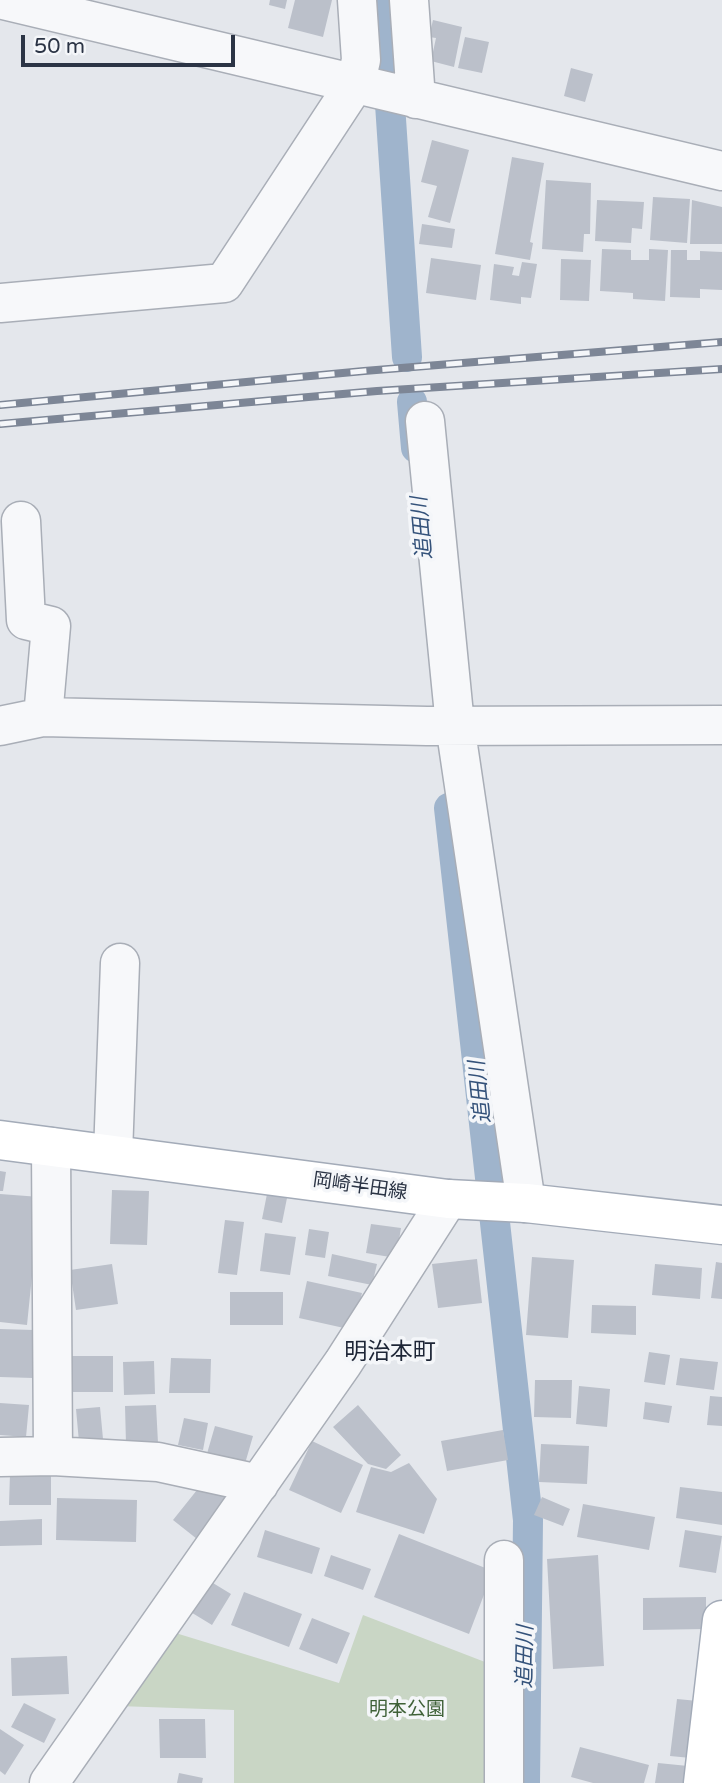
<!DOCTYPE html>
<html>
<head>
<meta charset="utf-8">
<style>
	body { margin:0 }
	#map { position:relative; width:722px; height:1783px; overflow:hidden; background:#e4e7ec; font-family:"Varela Round",sans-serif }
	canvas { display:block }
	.scale { position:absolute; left:21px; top:35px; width:214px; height:32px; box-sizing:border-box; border:4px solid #2b3445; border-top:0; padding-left:9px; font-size:21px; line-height:24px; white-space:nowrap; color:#2b3445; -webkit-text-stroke:5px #f4f6f9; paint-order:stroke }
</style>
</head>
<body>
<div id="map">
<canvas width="722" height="1783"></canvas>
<div class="scale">50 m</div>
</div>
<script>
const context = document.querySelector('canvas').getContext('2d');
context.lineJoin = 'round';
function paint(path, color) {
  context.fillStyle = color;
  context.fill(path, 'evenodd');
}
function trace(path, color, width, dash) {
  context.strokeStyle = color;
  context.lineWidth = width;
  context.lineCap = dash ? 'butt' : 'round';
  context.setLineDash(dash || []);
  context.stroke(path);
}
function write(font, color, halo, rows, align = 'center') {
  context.font = font + ' "Varela Round","Noto Sans JP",sans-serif';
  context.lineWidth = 7;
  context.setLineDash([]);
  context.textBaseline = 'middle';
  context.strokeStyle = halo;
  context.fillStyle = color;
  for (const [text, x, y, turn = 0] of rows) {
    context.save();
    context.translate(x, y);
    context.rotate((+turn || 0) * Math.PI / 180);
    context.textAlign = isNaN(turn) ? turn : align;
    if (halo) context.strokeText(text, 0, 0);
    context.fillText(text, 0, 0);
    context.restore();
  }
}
paint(new Path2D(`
	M363,1615L485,1662V1783H234V1710L118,1706L169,1631L339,1683Z`), '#c9d6c5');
trace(new Path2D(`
	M383,0L407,357
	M412,402L416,448
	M449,808L528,1520L525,1783`), '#9fb4cc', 30);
paint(new Path2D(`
	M270,0H287L285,9L269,5Z
	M295,0H332L323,37L288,28Z
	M433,20L462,27L454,67L431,61L436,38L429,37Z
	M465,37L489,42L482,73L458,68Z
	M571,68L593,74L585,102L564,96Z
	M432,140L469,150L450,223L428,217L437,186L421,182Z
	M512,157L544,163L530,242L533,243L530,260L495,254Z
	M546,180L591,183L590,234H584L583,252L542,249Z
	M653,197L690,199L687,243L650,240Z
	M597,200L644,202L642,229L632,228L631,243L595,241Z
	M692,200L722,207V244H690Z
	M422,224L455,229L452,248L419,244Z
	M602,249L631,250V260H649V249L668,250L665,301L633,299V293L600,291Z
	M671,250H687V260H700V251L722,252V290L700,289V298L670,297Z
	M431,258L481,265L476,300L426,293Z
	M561,259L591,260L589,301L560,300Z
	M522,262L537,264L531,298L521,297V304L490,300L494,264L514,267L512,275L519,276Z
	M0,1171L6,1172L3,1191H0Z
	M112,1190L149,1191L147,1245L110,1244Z
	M0,1194L40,1197L27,1325L0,1322Z
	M267,1194L287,1198L282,1223L262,1219Z
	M225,1220L244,1222L237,1275L218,1273Z
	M371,1224L401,1228L396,1258L366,1253Z
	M309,1229L329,1232L325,1258L305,1255Z
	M265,1233L296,1237L290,1275L260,1271Z
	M332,1254L377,1264L372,1285L328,1276Z
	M532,1257L574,1260L568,1338L526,1335Z
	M477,1259L482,1303L438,1308L432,1264Z
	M716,1262L722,1263V1299L711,1298Z
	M112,1264L118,1304L76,1310L70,1270Z
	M655,1264L702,1268L700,1299L652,1295Z
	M307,1281L362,1293L353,1330L299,1318Z
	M230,1292H283V1325H230Z
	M592,1305L636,1306V1335L591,1333Z
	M0,1329L34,1330L33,1378L0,1377Z
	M649,1352L670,1355L665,1385L644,1382Z
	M71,1356H113V1392H71Z
	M171,1358L211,1359L210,1393H169Z
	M680,1358L718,1362L714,1390L676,1385Z
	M154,1361L155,1394L124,1395L123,1362Z
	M535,1380H572L571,1418L534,1417Z
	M579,1386L610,1389L607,1427L576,1424Z
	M710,1396L722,1397V1426L707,1425Z
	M645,1402L672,1406L669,1423L643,1419Z
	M0,1403L29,1405L26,1437L0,1435Z
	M156,1405L158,1443L126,1444L125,1406Z
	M358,1405L401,1455L386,1469L368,1464L333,1427Z
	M100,1407L103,1439L79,1442L76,1409Z
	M184,1418L208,1423L203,1450L178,1445Z
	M215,1426L253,1436L244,1467L206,1457Z
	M503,1430L508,1460L447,1471L441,1441Z
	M312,1441L363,1465L341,1513L289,1490Z
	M541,1444L589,1446L587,1484L539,1482Z
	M409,1463L437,1499L424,1534L356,1512L371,1467L391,1472Z
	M10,1474L51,1475V1505H9Z
	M205,1480L229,1499L197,1539L173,1520Z
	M680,1487L722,1492V1525L676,1518Z
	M542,1497L570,1509L563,1526L534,1515Z
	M57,1498L137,1500L136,1542L56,1540Z
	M583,1504L655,1517L649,1550L577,1537Z
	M42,1519V1545L0,1546V1521Z
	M265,1530L320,1548L312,1574L257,1557Z
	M685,1530L722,1536L716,1573L679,1567Z
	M399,1534L493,1571L469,1634L374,1597Z
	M331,1555L371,1569L363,1590L324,1576Z
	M598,1555L604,1666L553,1669L547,1559Z
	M208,1580L231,1594L212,1625L189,1611Z
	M244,1592L302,1614L289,1647L231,1625Z
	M706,1597V1629L643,1630V1598Z
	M312,1618L350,1633L337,1664L299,1649Z
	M67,1656L69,1694L12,1696L11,1658Z
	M677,1699L698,1701L691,1758L670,1756Z
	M24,1703L56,1719L44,1743L11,1727Z
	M159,1719H205L206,1758H160Z
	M0,1729L24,1745L5,1775L0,1771Z
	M580,1747L649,1765L644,1783H593L571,1777Z
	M658,1763L688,1766L686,1783H655Z
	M179,1773L203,1778L202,1783H177Z`), '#bbc0ca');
const minor = new Path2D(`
	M3,0L722,171
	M409,0L416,99
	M0,303L224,283L356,82L361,60L357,0
	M425,421L455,725L526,1203
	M21,521L26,620L51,626L43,717
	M0,726L43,717L427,726L722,725
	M51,1147L53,1456
	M113,1154L120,963
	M0,1457L53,1456L158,1462L259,1484
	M49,1783L343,1363L448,1199
	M504,1783V1560`);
const major = new Path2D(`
	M0,1140L448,1199L526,1203L722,1225
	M703,1783L722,1620`);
trace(minor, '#a9aeb7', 41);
trace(major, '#a3abb8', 41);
trace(minor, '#f7f8fa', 38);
trace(major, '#fff', 38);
const rail = new Path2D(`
	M0,405L364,371L722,342
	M0,424L377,391L722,369`);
trace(rail, '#7d8696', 8);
trace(rail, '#f4f6f9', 5, [16]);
write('19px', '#2b3445', '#f4f6f9', [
	["岡崎半田線",360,1187,8]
]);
write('19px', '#3f6138', '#f4f6f9', [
	["明本公園",407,1710]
]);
write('italic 21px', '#34527a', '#f4f6f9', [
	["追田川",423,528,-95],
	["追田川",481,1092,-96],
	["追田川",526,1657,-89]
]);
write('23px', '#1d2536', '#f4f6f9', [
	["明治本町",390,1353]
]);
</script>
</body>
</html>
